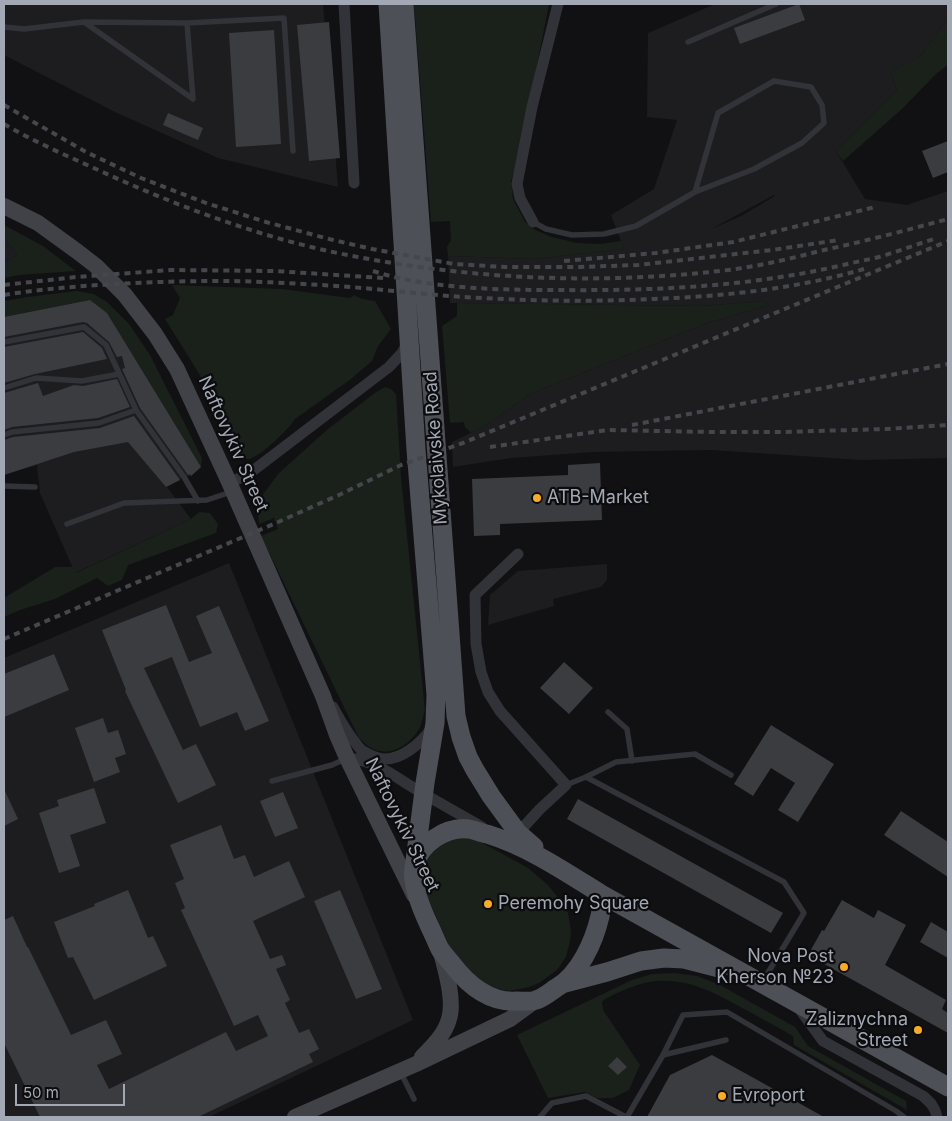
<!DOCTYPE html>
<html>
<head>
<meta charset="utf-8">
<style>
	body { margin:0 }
	#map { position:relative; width:952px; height:1121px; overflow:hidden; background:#111113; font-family:Inter,sans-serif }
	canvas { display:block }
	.frame { position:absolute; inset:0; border:5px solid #a2a8b4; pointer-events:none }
	.scale { position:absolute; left:15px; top:1084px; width:110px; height:22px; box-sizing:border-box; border:2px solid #a2a8b4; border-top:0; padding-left:6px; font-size:15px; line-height:18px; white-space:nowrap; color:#a2a8b4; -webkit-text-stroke:4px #0c0c0e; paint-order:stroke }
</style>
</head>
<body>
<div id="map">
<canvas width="952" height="1121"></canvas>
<div class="frame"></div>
<div class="scale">50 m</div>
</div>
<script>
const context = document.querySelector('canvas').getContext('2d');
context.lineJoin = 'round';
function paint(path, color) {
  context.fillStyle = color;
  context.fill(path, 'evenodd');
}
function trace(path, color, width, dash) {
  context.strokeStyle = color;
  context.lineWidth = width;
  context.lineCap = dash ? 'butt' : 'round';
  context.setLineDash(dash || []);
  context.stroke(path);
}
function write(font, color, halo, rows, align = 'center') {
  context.font = font + ' Inter,sans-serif';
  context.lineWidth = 4.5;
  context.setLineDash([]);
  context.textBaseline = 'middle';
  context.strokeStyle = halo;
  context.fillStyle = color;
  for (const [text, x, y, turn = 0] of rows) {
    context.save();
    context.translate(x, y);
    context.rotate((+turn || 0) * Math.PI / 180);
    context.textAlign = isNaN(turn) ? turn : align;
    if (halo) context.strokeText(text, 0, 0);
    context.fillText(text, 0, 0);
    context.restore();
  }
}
paint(new Path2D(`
	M4,4H323L338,187L218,158L117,113L4,55Z
	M715,4H948V18L920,57L890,72L897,90L836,151L865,199L907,205L948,191V458L861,460L711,450L593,452L511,458L453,467L452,442L483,427L532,393L707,323L769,305L764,301L702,306L450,303L448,256L534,259L624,249L611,215L654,189L677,120L647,117L648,33ZM775,196L741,216L711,229L774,195Z
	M4,237L17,255L4,262Z
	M90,300L107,313L201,467L191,476L184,477L167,487L191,519L75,573L40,493L37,465L4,475V317Z
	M229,563L413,1020L209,1117H4V658Z
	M607,564V580L601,587L553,599L554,606L488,625L490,595L518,571Z`), '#1d1d20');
paint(new Path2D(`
	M414,4H549L518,162L511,181L513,199L525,222L535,230L552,237L577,243L600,244L621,241L624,249L534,259L448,256L447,247L451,240L450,221L431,222Z
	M948,18V65L936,74L902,109L843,161L836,151L897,90L890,72L920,57Z
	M4,225L43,246L76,271L19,275L4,278V262L17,255L4,237Z
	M172,285L282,289L350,298L354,295L362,299L375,301L391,329L378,346L372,361L351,379L295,419C289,429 261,456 249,459C245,459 241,458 237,457C225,438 221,416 211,396C198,370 181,345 165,319L173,315L180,298Z
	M77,291L94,294L107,302L129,324L150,355L202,458L201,467L107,313L90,300L4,317V301L27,297Z
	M764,301L769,305L707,323L532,393L483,427L471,433L465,427L464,422L450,423L442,326L457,316V303L702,306Z
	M385,387L391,389L396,394L401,477L425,710C423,716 422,724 419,729C410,745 389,758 371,748C367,746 363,741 359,738L261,536L278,529L274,518L259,524L258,513L261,497L279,473L328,429L376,392Z
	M199,512L210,513L218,524L216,533L128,565L122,580L108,586L97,578L55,599L20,610L4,617V598L55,567H73L76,573L191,519Z
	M455,836H470L528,868L547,884L565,906L568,913L571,931L570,941L566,957L557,970L539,983L529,987L509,991L499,989L487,985L479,981L456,961L426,894C421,876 423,858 437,845C441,841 449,839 455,836Z
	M674,973L697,976L720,985L795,1027L808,1046L906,1101L907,1110L794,1045L793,1036C777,1027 761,1018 746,1010C717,994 690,978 656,981C638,983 621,991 605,999L602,1002L603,1010L640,1065L629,1090L613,1098H597L585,1092L548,1098L517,1035L632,980L652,974Z`), '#19211a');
paint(new Path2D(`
	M799,4L805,20L740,44L734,28Z
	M329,22L340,158L309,161L297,25Z
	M274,30L281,144L236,147L229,33Z
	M168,113L203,128L198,140L163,125Z
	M948,141V172L933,178L922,151Z
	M90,300L107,313L201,467L191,476L190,474L188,475L140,408L122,369L125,368L122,356L117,357L109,342L87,323L83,322L4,337V317Z
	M83,332L102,348L107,359L35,374L4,383V347Z
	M117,379L130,407L98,418L12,427L4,430V393L38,383L43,396L74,385L83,386Z
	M134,416L180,480L166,487L128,442L74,452L4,475V440L13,437L100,428Z
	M600,463L602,520L500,524V535L474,536L472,479L568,475V465Z
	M166,605L189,662L212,653L196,616L219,606L269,721L245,731L237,712L200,727L172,657L144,668L183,750L196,744L216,785L178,803L125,691L126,690L102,630Z
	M54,654L69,690L4,717V674Z
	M564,662L593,688L569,714L540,688Z
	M103,718L108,733L118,730L126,754L115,758L120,772L94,782L75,728Z
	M771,725L834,764L798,822L778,810L795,783L771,768L753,796L734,784Z
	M94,788L106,823L70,835L80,866L59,873L39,813L59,806L57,800Z
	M4,789L18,819L4,826Z
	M283,792L298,828L275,837L260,801Z
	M578,799L783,913L771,933L567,819Z
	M901,811L948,842V877L884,835Z
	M221,825L234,859L245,855L254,877L289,861L305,897L253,921L270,959L282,955L286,965L276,969L290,1000L285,1003L299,1033L309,1029L319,1049L309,1054L313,1062L198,1117H40L4,1043V920L13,916L27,947H28L71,1035L106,1020L122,1054L97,1065L109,1089L226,1032L236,1051L268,1036L258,1015L234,1026L181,910L185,908L175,883L184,879L170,845Z
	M128,890L148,938L153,936L167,966L94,1000L73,957L68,958L54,922L95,906L94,904Z
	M340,890L382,989L356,999L314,901Z
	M842,900L874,918L878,910L906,925L885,965L946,1000L942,1009L948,1013V1033L808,955L822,930L824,931Z
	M931,922L948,932V958L920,942Z
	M712,1055L752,1077L824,1117H647L670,1075Z
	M617,1057L627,1067L618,1075L608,1066Z`), '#3b3c40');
trace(new Path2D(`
	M84,22L187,23
	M4,27L24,29L84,22L193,99L187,23L284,18L293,151
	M688,42L776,4
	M533,222L546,229L572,235L604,234L636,226L695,192L754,169L802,143L824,123L822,105L811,87L774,81L718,113L695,192
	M4,342L84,327L106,345L136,410L184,477L198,501
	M4,388L36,378L82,381L119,374
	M4,435L12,432L99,423L136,410
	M4,486L35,487
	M67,524L124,503L207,500L231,492
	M608,712L627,729L632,761
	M586,777L784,882L804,913L763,981
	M272,781L332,765L345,759
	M566,785L586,777L616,762L695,754L731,775
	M663,1055L726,1040
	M401,1073L414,1099
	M540,1117L552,1103L586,1096L626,1117
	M627,1117L663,1055L683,1015L727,1012L896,1111L904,1117`), '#323338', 5.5);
trace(new Path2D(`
	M344,4L354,183
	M533,222L520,198L517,184L532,107L558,4
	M229,482L246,476L389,367L402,353L408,342
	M518,554L475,595L476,644L481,672L488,692L500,711L566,785L540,809L518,833
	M333,707C342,724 353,742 366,755
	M361,750C368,754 375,758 383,759C402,760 421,743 431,729
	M347,758C377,760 399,780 424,794C443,805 463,816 482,827
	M798,1007L823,1041L923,1096C931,1103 935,1107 937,1117`), '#323338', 11);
trace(new Path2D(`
	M4,206L38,223L78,252L96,266L125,295L155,334L177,369L229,482L323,696L337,735L347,758L414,895
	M422,1057C433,1046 445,1034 449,1019C455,1001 445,967 440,949
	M295,1117L416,1064L510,1019L536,1000`), '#404248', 16);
trace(new Path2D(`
	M388,4L416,450L436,695L435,723L425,783L415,861
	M404,4L456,716L461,737L468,757L475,770L491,796L518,833L534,847
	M601,894C601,901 602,909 600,916C594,942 579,975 556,988C550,992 543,998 536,1000C531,1002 523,1001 517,1001C489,1003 468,985 452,964C448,959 443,954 440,949C436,941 433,933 429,925C422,910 411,883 414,867C419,844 446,826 469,829C475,830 481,833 487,834C529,847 564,871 601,894L948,1087
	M565,983L607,972L641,961L664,958L684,959L719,968`), '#4e5057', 19);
trace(new Path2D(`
	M4,105L86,152L141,178L206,203L266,222L329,239L372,249L454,264L505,267H580L638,265L772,250L839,240
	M4,124C33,141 65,155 96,169C170,203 248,233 328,251C459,279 595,286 728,270C761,266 793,258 824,250C866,241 907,230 948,219
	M564,261L656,253L733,242L875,207
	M373,271C383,274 393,277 403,279C453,289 506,290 557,290C653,291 749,287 843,265C855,262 867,260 879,257C899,251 918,244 937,238
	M4,285L76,277L171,270L275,271L383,278
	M4,295C41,289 79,286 116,284C151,282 185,281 220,281C253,281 287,283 320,285C363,287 407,293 450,296C518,301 586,302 654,299C725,296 796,289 864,269
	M632,425L948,364
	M490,447L608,430L711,432H782L886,429L948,425
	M4,639L276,523L341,494L401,465L463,443L948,241`), '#45474d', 4, [6, 5]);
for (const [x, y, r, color] of [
	[537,498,5,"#f9ad23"],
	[488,904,5,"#f9ad23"],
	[844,967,5,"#f9ad23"],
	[918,1030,5,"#f9ad23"],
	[722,1096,5,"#f9ad23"]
]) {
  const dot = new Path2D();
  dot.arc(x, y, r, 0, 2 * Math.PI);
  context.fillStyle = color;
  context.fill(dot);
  trace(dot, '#0c0c0e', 2);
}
write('18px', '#a2a8b4', '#0c0c0e', [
	["Naftovykiv Street",233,444,66],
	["Mykolaivske Road",436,448,-94],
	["Naftovykiv Street",402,825,64]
]);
write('18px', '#a2a8b4', '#0c0c0e', [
	["ATB-Market",547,498],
	["Peremohy Square",498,904],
	["Nova Post",834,957,"right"],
	["Kherson №23",834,978,"right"],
	["Zaliznychna",908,1020,"right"],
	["Street",908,1041,"right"],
	["Evroport",732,1096]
], 'left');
</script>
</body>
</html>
